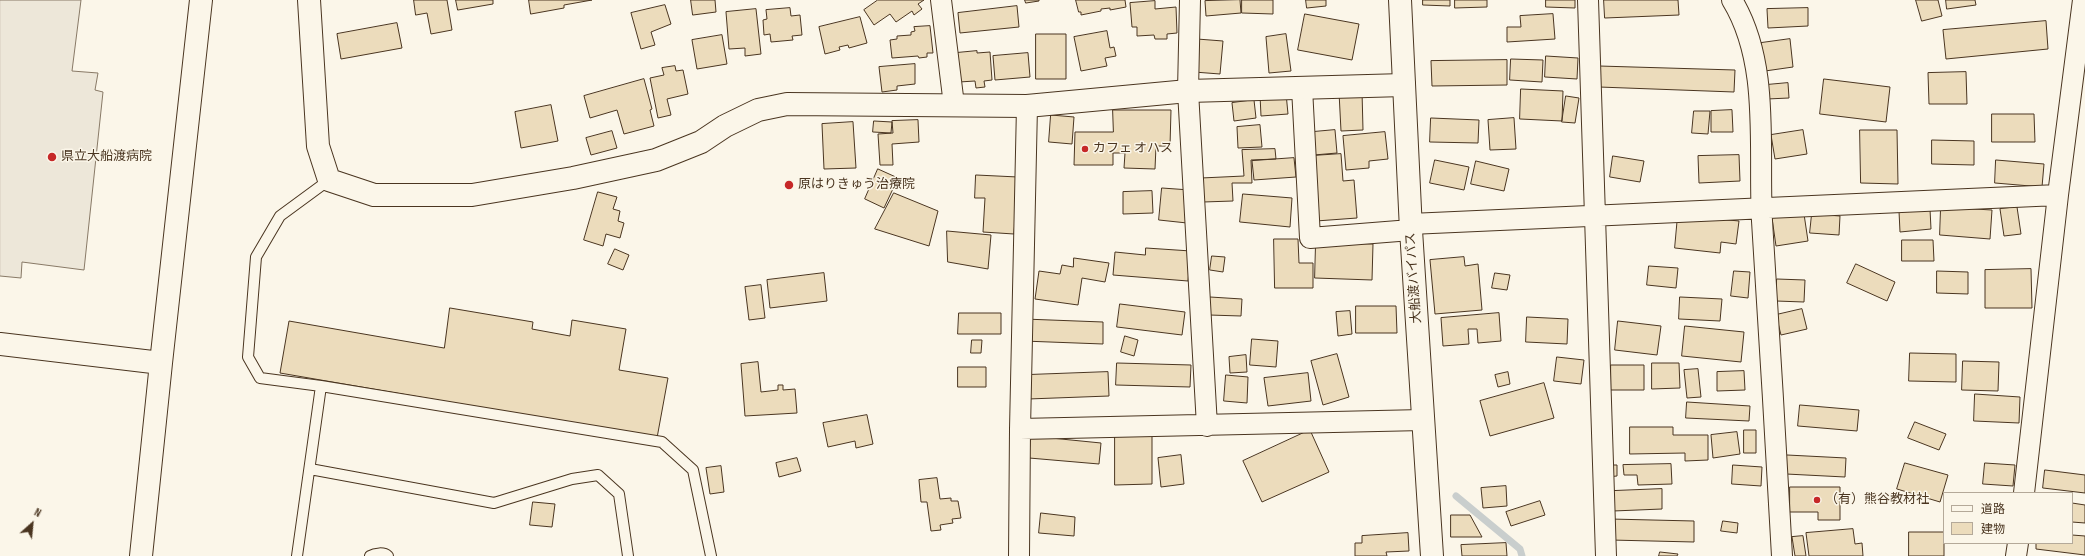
<!DOCTYPE html>
<html>
<head>
<meta charset="utf-8">
<style>
	body { margin:0 }
	#map { position:relative; width:2085px; height:556px; overflow:hidden; background:#fbf6e9; font-family:"Sofia Sans Condensed","Noto Sans JP",sans-serif }
	canvas { display:block }
	.legend { position:absolute; left:1943px; top:492px; width:130px; height:52px; box-sizing:border-box; background:#fbf6e9; border:1px solid #b4a999; margin:0; padding:5px 7px; list-style:none; font-size:12px; color:#4a3520 }
	.legend li { display:flex; align-items:center; gap:8px; height:20px }
	.legend b { width:20px; border:1px solid #b4a999 }
	.north { position:absolute; left:12px; top:504px; width:40px; height:40px; -webkit-text-stroke:3px #fbf6e9; paint-order:stroke; rotate:27deg; font-size:11px; font-weight:700; line-height:16px; text-align:center; color:#4a3520 }
	.north::after { content:''; display:block; margin:auto; width:14px; height:18px; background:#4a3520; clip-path:polygon(50% 0,100% 100%,50% 72%,0 100%) }
</style>
</head>
<body>
<div id="map">
<canvas width="2085" height="556"></canvas>
<ul class="legend">
<li><b style="height:5px;background:#fbf6e9"></b>道路</li>
<li><b style="height:11px;background:#ecdcbc"></b>建物</li>
</ul>
<div class="north">N</div>
</div>
<script>
const context = document.querySelector('canvas').getContext('2d');
context.lineJoin = 'round';
function paint(path, color) {
  context.fillStyle = color;
  context.fill(path, 'evenodd');
}
function trace(path, color, width, dash) {
  context.strokeStyle = color;
  context.lineWidth = width;
  context.lineCap = dash ? 'butt' : 'round';
  context.setLineDash(dash || []);
  context.stroke(path);
}
function write(font, color, halo, rows, align = 'center') {
  context.font = font + ' "Sofia Sans Condensed","Noto Sans JP",sans-serif';
  context.lineWidth = 3;
  context.setLineDash([]);
  context.textBaseline = 'middle';
  context.strokeStyle = halo;
  context.fillStyle = color;
  for (const [text, x, y, turn = 0] of rows) {
    context.save();
    context.translate(x, y);
    context.rotate((+turn || 0) * Math.PI / 180);
    context.textAlign = isNaN(turn) ? turn : align;
    if (halo) context.strokeText(text, 0, 0);
    context.fillText(text, 0, 0);
    context.restore();
  }
}
const parking = new Path2D(`
	M0,0H81L72,71L98,73L95,90L103,92L84,270L22,262L21,278L0,276Z`);
paint(parking, '#ede7d9');
trace(parking, '#887966', 1);
trace(new Path2D(`
	M1456,496L1520,549L1522,556`), '#c9cecd', 7);
const building = new Path2D(`
	M414,0H447L452,30L431,34L427,13L416,15Z
	M456,0H493V4L458,10Z
	M529,0H592L564,5V8L531,14Z
	M691,0H715L716,12L693,15Z
	M878,0H924L918,4L922,9L914,15L912,11L896,22L890,14L874,25L864,10Z
	M1025,0H1039V1L1026,3Z
	M1076,0H1125L1126,7L1110,10V8L1101,9V11L1081,15V12H1079Z
	M1240,0L1241,13L1206,16L1205,1Z
	M1242,0H1273V14L1242,13Z
	M1306,0H1326V6L1307,8Z
	M1423,0H1450V6L1423,5Z
	M1455,0H1487V7L1455,8Z
	M1546,0H1575V8L1546,7Z
	M1604,0H1678L1679,15L1605,18Z
	M1916,0H1938L1942,16L1922,21Z
	M1946,0H1975L1976,5L1947,9Z
	M1155,1V9L1176,7L1177,33L1167,34V39H1155L1154,35L1137,36V27H1132L1130,3Z
	M665,5L671,24L651,32L655,45L641,49L631,13Z
	M1017,6L1019,27L960,33L958,13Z
	M790,8L791,16L800,15L802,35L792,36L793,40L771,42L770,34L764,35L763,20L767,19L766,10Z
	M1808,8V26L1768,28L1767,9Z
	M756,9L761,54L745,56V48L729,49L726,12Z
	M1305,14L1359,24L1352,60L1298,50Z
	M1553,14L1555,39L1507,42V27H1521L1520,16Z
	M860,17L867,43L849,48L848,45L839,47L840,50L825,54L819,27Z
	M2046,21L2048,49L1946,59L1943,30Z
	M397,23L402,48L341,59L337,34Z
	M930,26L933,53H927V57L919,58L918,56L892,58L890,40L897,39V36L911,35V32L915,31L914,27Z
	M1107,31L1110,48L1114,47L1116,56L1105,58L1107,66L1081,71L1074,37Z
	M1036,34H1066V79H1036Z
	M1286,34L1291,71L1269,73L1266,37Z
	M722,35L727,64L697,69L692,40Z
	M1197,39L1223,41L1220,74L1194,72Z
	M1790,39L1793,67L1765,71L1761,43Z
	M977,51V53L990,52L992,80L984,81L985,87L976,88L975,81L959,82L956,53Z
	M1028,53L1030,77L995,80L993,56Z
	M1546,56L1578,58L1577,79L1545,77Z
	M1511,59L1543,60L1542,82L1510,80Z
	M1507,60V85L1432,86L1431,61Z
	M915,64V84L897,86V90L882,92L879,67Z
	M675,66L676,71L683,70L688,94L667,99L671,115L658,118L650,78L664,75L662,68Z
	M1599,66L1735,70L1734,92L1599,87Z
	M1966,72L1967,104H1929L1928,73Z
	M644,79L652,109L650,110L654,126L624,134L617,110L590,118L584,96Z
	M1824,79L1890,87L1886,122L1820,114Z
	M1788,83L1789,98L1767,99L1766,85Z
	M1521,89L1563,91L1562,121L1520,119Z
	M1362,91L1363,130L1341,131L1339,92Z
	M1286,93L1288,114L1261,116L1260,95Z
	M1566,96L1579,98L1575,123L1562,122Z
	M1254,100L1256,118L1234,121L1232,103Z
	M551,105L558,141L521,148L515,112Z
	M1113,110H1171L1170,146H1156L1155,169L1124,168L1125,153H1113V165H1074L1075,132H1113Z
	M1732,110L1733,132H1711V111Z
	M1694,111H1710L1708,134L1692,133Z
	M1992,114H2034L2035,142H1992Z
	M1051,115L1074,117L1072,144L1049,142Z
	M1431,118L1479,120L1478,143L1430,142Z
	M1514,118L1516,149L1490,150L1488,120Z
	M918,120L919,142L892,144L893,165H880L878,134L893,133L892,121Z
	M874,121L892,122L891,133L873,132Z
	M853,122L856,168L824,169L822,124Z
	M1260,125L1262,147L1238,148L1237,127Z
	M1335,130L1337,153L1314,155L1313,132Z
	M1803,130L1807,154L1775,159L1771,135Z
	M1860,130H1897L1898,184L1861,183Z
	M612,131L617,148L591,155L586,138Z
	M1385,132L1388,159L1369,161V168L1346,170L1343,136Z
	M1932,140L1974,141V165L1932,164Z
	M1275,149L1276,159L1251,160L1252,183H1232L1233,201L1203,202L1201,178L1244,176L1242,150Z
	M1341,154L1343,181L1354,180L1357,218L1316,221L1311,156Z
	M1739,155L1740,181L1699,183L1698,156Z
	M1613,156L1644,161L1640,182L1610,177Z
	M1294,158L1296,177L1254,180L1252,161Z
	M1435,160L1469,167L1464,190L1430,183Z
	M1996,160L2044,164L2042,187L1995,183Z
	M1476,161L1509,169L1504,191L1471,184Z
	M878,169L898,178L884,208L865,199Z
	M976,175L1018,177L1014,234L983,232L985,198H975Z
	M1162,188L1190,190L1187,223L1159,220Z
	M1152,191L1153,213L1123,214V192Z
	M598,192L617,197L613,209L620,211L618,221L624,223L620,238L606,234L603,246L584,240Z
	M894,193L938,211L929,246L875,229Z
	M1243,194L1292,198L1290,227L1240,222Z
	M1941,207L1992,210L1990,239L1940,235Z
	M2017,207L2021,234L2004,236L2000,209Z
	M1930,209L1931,229L1900,232L1899,211Z
	M1804,214L1808,241L1776,246L1772,218Z
	M1812,214L1840,216L1839,235L1810,233Z
	M1678,215L1739,221L1736,244L1721,242L1720,253L1675,248Z
	M947,231L991,235L988,269L948,262Z
	M1274,239H1298L1299,263H1313V288H1275Z
	M1902,240H1933L1934,261H1902Z
	M1316,242L1373,244L1372,280L1315,278Z
	M1146,248L1191,251L1188,281L1113,275L1115,252L1145,255Z
	M615,249L629,255L623,270L608,264Z
	M1212,256L1225,257L1223,272L1210,270Z
	M1464,257L1465,266L1478,264L1482,310L1435,314L1430,260Z
	M1074,258L1109,263L1105,282L1082,278L1078,305L1035,299L1039,271L1060,274L1062,265L1073,267Z
	M1856,264L1895,282L1887,301L1847,283Z
	M1649,266L1678,268L1676,288L1647,285Z
	M2031,269L2032,308H1985V270Z
	M1734,271L1750,272L1748,298L1731,296Z
	M1937,271L1968,272V294L1937,293Z
	M824,273L827,301L770,308L767,280Z
	M1495,273L1510,275L1507,290L1492,288Z
	M1777,279L1805,280L1804,302L1776,301Z
	M761,285L765,318L749,320L745,287Z
	M1210,297L1242,299L1241,316L1209,315Z
	M1680,297L1722,299L1720,321L1679,319Z
	M1120,304L1185,312L1182,335L1117,327Z
	M1356,306H1396L1397,333H1356Z
	M450,308L533,322L532,329L570,336L572,320L626,329L619,370L668,378L657,438L280,373L289,321L444,348Z
	M1802,309L1807,329L1781,335L1776,315Z
	M1350,311L1352,334L1338,336L1336,312Z
	M959,313H1001V334H958Z
	M1499,313L1501,341L1478,343L1477,329H1468L1469,344L1443,346L1441,318Z
	M1527,317L1568,319L1567,344L1526,342Z
	M1024,319L1103,322V344L1023,341Z
	M1618,321L1661,326L1657,355L1615,350Z
	M1685,326L1744,332L1741,362L1682,356Z
	M1125,336L1138,340L1134,356L1121,352Z
	M1252,339L1278,341L1276,367L1250,365Z
	M972,340H982L981,353H971Z
	M1910,353L1956,354V382L1909,381Z
	M1337,354L1349,397L1323,405L1311,361Z
	M1246,355L1247,372L1230,373L1229,357Z
	M1557,357L1584,360L1581,384L1554,381Z
	M1963,361L1999,362L1998,391L1962,390Z
	M758,362L761,392L778,390V385H783V390L795,389L797,413L745,416L741,364Z
	M1117,363L1191,365L1190,387L1116,385Z
	M1652,363H1679L1680,388L1652,389Z
	M1611,365H1644V390H1611Z
	M958,367H986V387H958Z
	M1698,369L1701,397L1687,398L1684,370Z
	M1744,371L1745,390L1717,391V372Z
	M1108,372L1109,396L1028,399L1027,375Z
	M1508,372L1510,384L1498,387L1495,375Z
	M1308,373L1311,401L1268,406L1264,378Z
	M1226,375L1248,377L1247,403L1224,401Z
	M1544,383L1554,418L1490,436L1480,401Z
	M1975,394L2020,397L2019,423L1974,421Z
	M1687,402L1750,406L1749,421L1686,418Z
	M1800,405L1859,410L1857,431L1798,426Z
	M867,415L873,444L856,448L855,441L828,447L823,423Z
	M1915,422L1946,434L1939,450L1908,438Z
	M1630,427H1673V435H1708V460L1685,461V453L1630,454Z
	M1310,430L1329,472L1262,502L1243,461Z
	M1744,430H1756V453H1744Z
	M1737,432L1740,454L1713,458L1711,435Z
	M1115,435H1152V484L1115,485Z
	M1031,436L1101,443L1099,464L1029,458Z
	M1181,455L1184,484L1161,487L1158,458Z
	M1787,455L1846,458L1845,477L1786,474Z
	M797,458L801,471L779,477L776,463Z
	M1905,463L1948,475L1940,502L1897,489Z
	M1985,463L2015,465L2013,486L1983,484Z
	M1671,464L1672,484L1638,485L1637,475H1624L1623,465Z
	M1606,465H1617V476L1607,477Z
	M1733,465L1762,467L1761,486L1732,484Z
	M721,466L724,492L710,494L706,468Z
	M2045,470L2085,475V493L2043,488Z
	M937,478L940,499L951,498V501H958L961,518L952,519L953,523L940,525L941,530L931,531L927,502H921L919,480Z
	M1506,486L1507,506L1483,508L1481,488Z
	M1790,487H1840V520H1818V512H1790Z
	M1662,489V509L1613,511V491Z
	M1540,501L1545,515L1511,526L1506,512Z
	M533,502L555,504L552,527L530,525Z
	M2072,503L2085,505V523L2072,522Z
	M1041,513L1075,517L1074,536L1039,533Z
	M1451,515H1470L1482,537H1451Z
	M1610,519L1694,521V542L1610,540Z
	M1723,521L1738,523L1737,533L1721,531Z
	M1853,529L1855,544L1862,543L1863,556H1809L1806,533Z
	M1909,532H1944V556H1909Z
	M1408,533L1409,551L1386,552L1387,556H1355V543H1362V536Z
	M2072,535L2085,536V555L2036,549V543H2072Z
	M1803,536L1806,556H1795L1792,537Z
	M1506,543L1507,556H1462L1461,545Z
	M1660,552L1678,554L1677,556H1659Z`);
paint(building, '#ecdcbc');
trace(building, '#4a3520', 1);
const service = new Path2D(`
	M321,386L260,378L248,357L256,257L280,216L329,180
	M310,469L494,503L572,479L598,475L619,494L628,556
	M297,556L321,386L662,442L693,470L711,556
	M370,556C375,553 384,552 388,556`);
const minor = new Path2D(`
	M941,0L954,105
	M1190,0L1188,91L1207,426
	M1588,0L1606,556
	M1732,0C1771,64 1758,149 1762,221C1769,333 1776,444 1782,556
	M1302,88L1310,238L1411,230
	M1027,106L1020,429L1423,420
	M1410,224L2058,195
	M2024,493L2058,195L2083,0
	M1019,556L1020,429
	M2016,556L2018,543`);
const tertiary = new Path2D(`
	M309,0L318,146L329,180L374,195H472L573,178L656,160L701,142L725,126L758,110L787,104L1027,106L1188,91L1404,85
	M0,344L161,363
	M141,556L161,363L201,0`);
const trunk = new Path2D(`
	M1400,0L1411,230L1432,556`);
trace(service, '#4a3520', 12);
trace(minor, '#4a3520', 22);
trace(tertiary, '#4a3520', 24);
trace(trunk, '#4a3520', 24);
trace(service, '#fbf6e9', 10);
trace(minor, '#fbf6e9', 20);
trace(tertiary, '#fbf6e9', 22);
trace(trunk, '#fbf6e9', 22);
for (const [x, y, r, color] of [
	[1085,149,4,"#c62828"],
	[52,157,5,"#c62828"],
	[789,185,5,"#c62828"],
	[1817,500,4,"#c62828"]
]) {
  const dot = new Path2D();
  dot.arc(x, y, r, 0, 2 * Math.PI);
  context.fillStyle = color;
  context.fill(dot);
  trace(dot, '#fbf6e9', 1.5);
}
write('13px', '#4a3520', '#fbf6e9', [
	["カフェ オハス",1093,149],
	["県立大船渡病院",61,157],
	["原はりきゅう治療院",798,185],
	["（有）熊谷教材社",1825,500]
], 'left');
write('13px', '#4a3520', '#fbf6e9', [
	["大船渡バイパス",1414,278,-94]
]);
</script>
</body>
</html>
